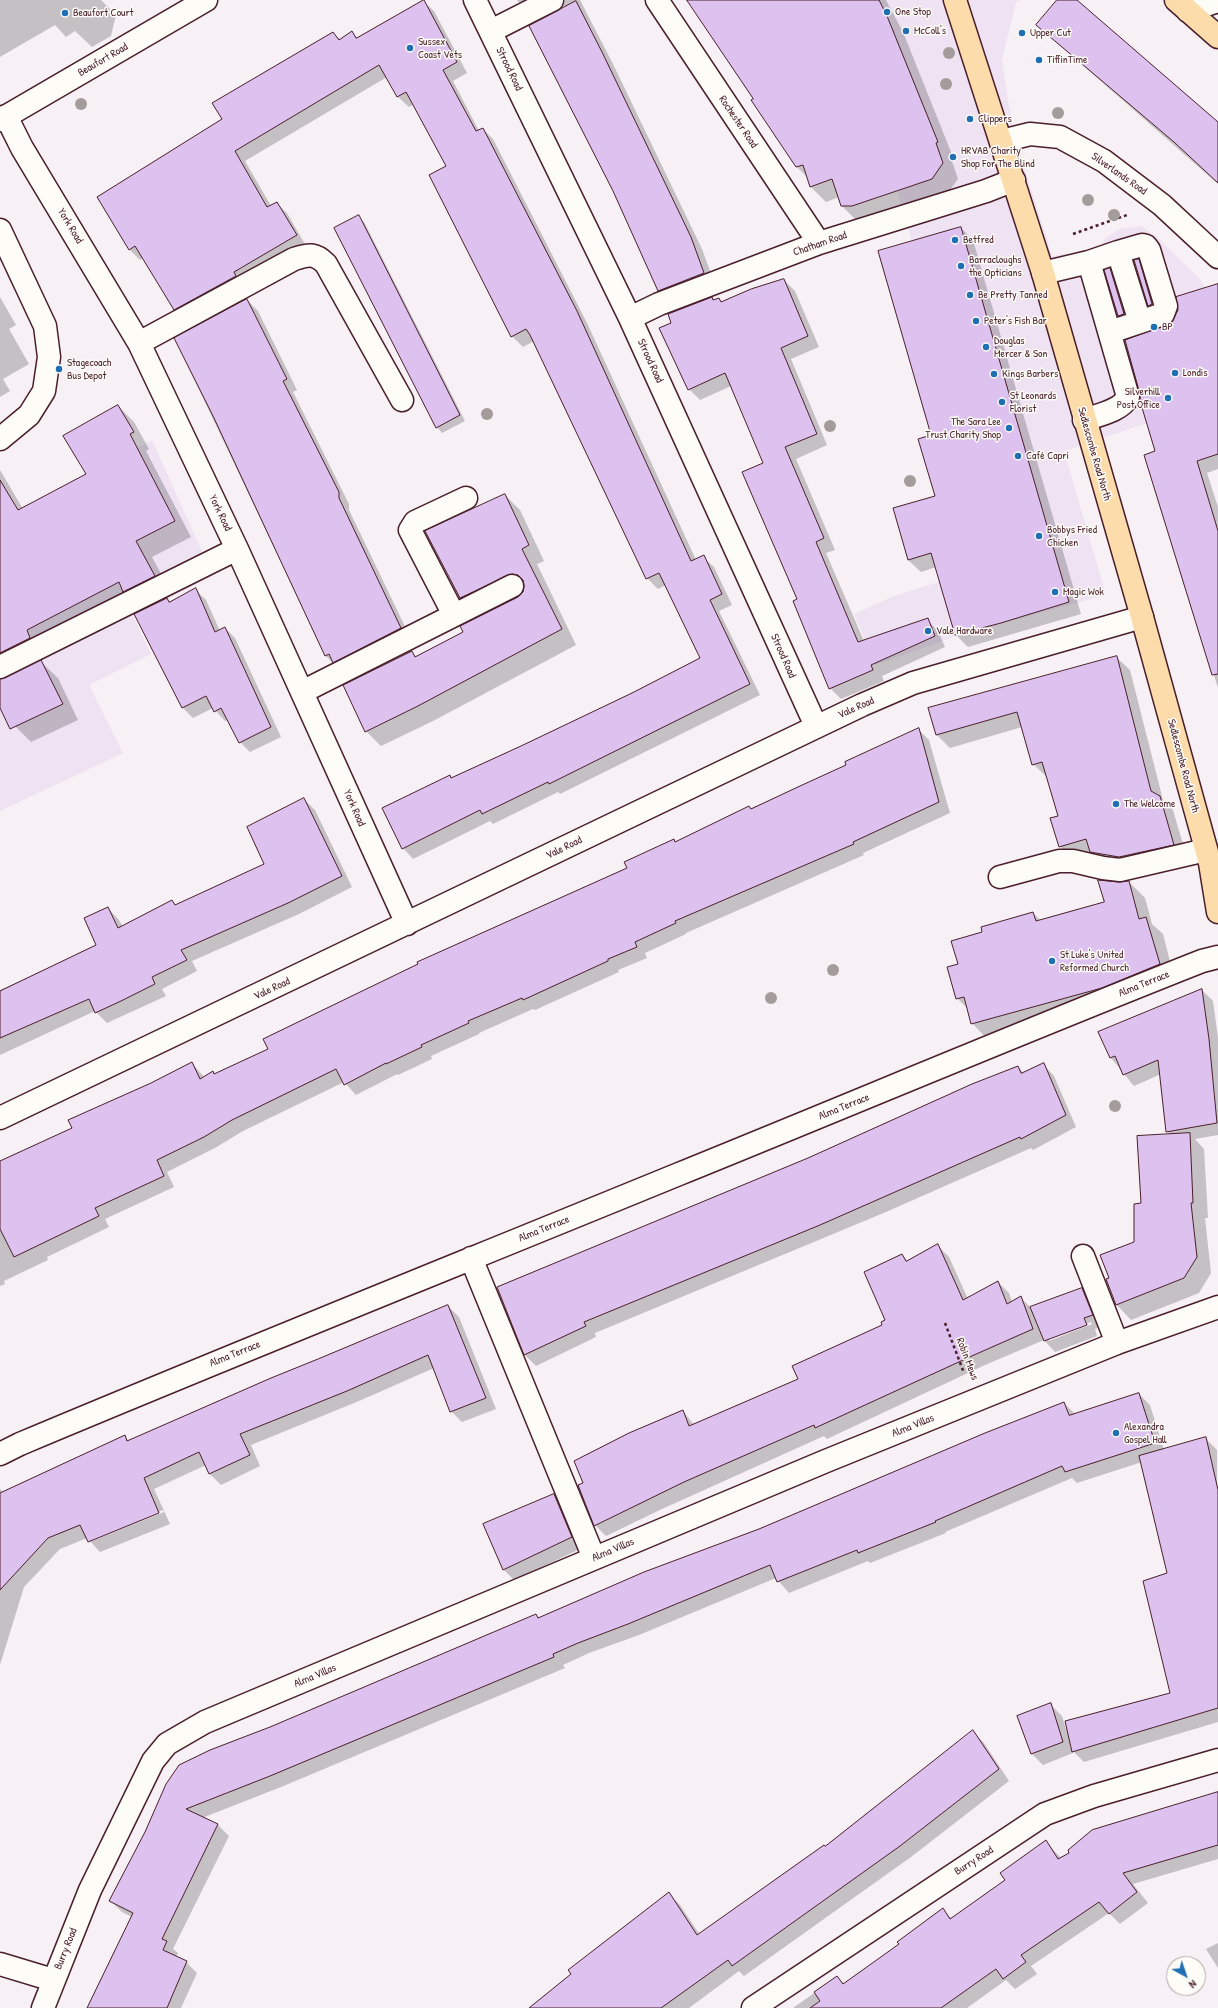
<!DOCTYPE html>
<html>
<head>
<meta charset="utf-8">
<style>
	body { margin:0 }
	#map { position:relative; width:1218px; height:2008px; overflow:hidden; background:#f7f0f5; font-family:"Patrick Hand",sans-serif }
	canvas { display:block }
	.north { position:absolute; left:1166px; top:1956px; width:40px; height:40px; box-sizing:border-box; background:#fdfcf7; border:1px solid #b5a4a5; border-radius:50%; rotate:140deg; font-size:11px; font-weight:700; line-height:16px; text-align:center; color:#4a1f2b }
	.north::after { content:''; display:block; margin:auto; width:14px; height:18px; background:#1f6fb2; clip-path:polygon(50% 0,100% 100%,50% 72%,0 100%) }
</style>
</head>
<body>
<div id="map">
<canvas width="1218" height="2008"></canvas>
<div class="north">N</div>
</div>
<script>
const context = document.querySelector('canvas').getContext('2d');
context.lineJoin = 'round';
function paint(path, color) {
  context.fillStyle = color;
  context.fill(path, 'evenodd');
}
function trace(path, color, width, dash) {
  context.strokeStyle = color;
  context.lineWidth = width;
  context.lineCap = dash ? 'butt' : 'round';
  context.setLineDash(dash || []);
  context.stroke(path);
}
function write(font, color, halo, rows, align = 'center') {
  context.font = font + ' "Patrick Hand",sans-serif';
  context.lineWidth = 3;
  context.setLineDash([]);
  context.textBaseline = 'middle';
  context.strokeStyle = halo;
  context.fillStyle = color;
  for (const [text, x, y, turn = 0] of rows) {
    context.save();
    context.translate(x, y);
    context.rotate((+turn || 0) * Math.PI / 180);
    context.textAlign = isNaN(turn) ? turn : align;
    if (halo) context.strokeText(text, 0, 0);
    context.fillText(text, 0, 0);
    context.restore();
  }
}
paint(new Path2D(`
	M815,0H1020L1016,2L1002,60L1013,131L1052,256L1099,249L1105,238L1120,229L1141,226L1159,239L1201,280L1212,302L1218,399L1064,451L1106,595L965,633L876,665L854,614L894,596L1003,562L896,186Z
	M152,440L213,576L133,616L151,654L89,685L123,753L0,811V521Z`), '#efe2f3');
paint(new Path2D(`
	M0,0H101L116,15L111,36L92,47L75,31L66,37L55,25L0,57Z
	M517,0H560L529,14Z
	M565,0H580L613,64L702,249L715,284L670,302L659,290L625,215L530,26L563,8Z
	M688,0H886L903,32L953,157L951,158L958,179L947,194L857,221L842,206L839,197L826,202L811,187L808,178L797,167L755,100Z
	M1058,0H1075L1218,123V184L1037,25Z
	M423,1L434,11L467,73L453,81L479,131L483,129L493,139L587,323L696,560L703,557L714,567L732,605L719,611L760,695L560,794L558,792L493,824L490,821L413,859L403,848L449,776L452,779L632,694L701,658L666,585L658,589L647,578L534,341L523,347L512,336L447,166L414,104L409,107L398,97L387,77L245,161L271,206L276,203L287,213L306,246L185,320L174,309L143,258L140,260L129,249L223,120L333,33L341,40L352,33L358,38Z
	M358,217L364,222L465,421L442,433L437,427Z
	M961,228L973,240L1081,614L968,647L956,635L936,567L921,572L908,560L936,497L933,436Z
	M1138,260L1144,265L1157,310L1154,311L1149,305Z
	M1110,269L1115,274L1129,319L1124,321L1119,316Z
	M784,280L795,291L819,347L791,359L827,445L796,459L835,550L826,553L864,641L927,620L938,631L945,647L882,676L884,681L841,699L830,688L798,600L764,464L731,386L700,400L689,389L673,324L712,298L714,301L719,299L722,302Z
	M0,297L16,325L9,329L29,364L3,379L10,391L0,397Z
	M1218,297V469L1207,473L1218,507V688L1145,456L1157,452L1172,324Z
	M247,300L258,311L297,390L293,392L349,504V510L411,639L336,666L325,655L175,339Z
	M118,406L134,422L149,449L146,451L191,537L152,557L171,592L9,675V676L41,662L58,678L78,720L31,742L15,726L0,698V470L23,509L87,475Z
	M505,495L520,510L544,561L537,564L576,645L433,721L381,746L366,731L411,652L417,657L464,632L462,626L523,594L524,590L475,613L460,598L426,532Z
	M195,589L206,600L220,631L225,628L235,638L281,737L250,752L240,742L228,720L225,721L213,708L193,718L182,707L167,599L170,602Z
	M1116,657L1130,670L1163,800L1173,810L1187,858L1104,865L1093,854L1073,860L1060,846L1059,817L1048,778L1033,764L1022,727L950,748L937,735Z
	M918,729L929,740L950,813L863,853L864,855L686,933V934L645,953L647,958L618,970L619,972L535,1010L533,1009L479,1033V1034L431,1056L432,1059L398,1075L397,1074L356,1095L344,1082L243,1131L215,1148L167,1172L174,1187L105,1219L109,1227L47,1257L48,1260L4,1281L5,1284L0,1286V1162L73,1128L192,1063L204,1077L213,1073L215,1074L269,1050L628,868L675,842L848,765Z
	M304,799L315,810L352,887L299,914L192,961L197,971L162,989L166,996L107,1023L95,1011L0,1055V990L98,945L108,908L119,920L123,927L172,901L176,906L266,865Z
	M1129,882L1145,898L1152,924L1163,934L1175,981L988,1040L972,1023L968,1009L957,998L959,965L983,932L1033,913L1041,921L1106,903L1119,883Z
	M1202,990L1213,1001L1218,1038V1135L1195,1139L1204,1149L1208,1218H1205L1211,1273L1199,1293L1131,1320L1117,1305L1107,1280L1111,1278L1135,1243L1142,1204L1171,1135L1167,1131L1161,1074L1134,1086L1111,1058Z
	M1043,1064L1054,1076L1076,1127L1033,1150L1031,1148L886,1212L595,1333L596,1337L536,1366L525,1355L498,1288L809,1159L1018,1067L1024,1073Z
	M938,1246L949,1257L968,1299L998,1282L1009,1293L1012,1302L1020,1297L1031,1308L1082,1289L1093,1300L1103,1326L1095,1329L1097,1336L1055,1352L1044,1340L985,1365L827,1439L824,1436L662,1509L606,1536L595,1525L579,1485L584,1483L683,1411L694,1425L800,1379L883,1325L902,1255L908,1261ZM1091,1322L1092,1324L1049,1341V1338Z
	M448,1306L459,1317L496,1409L462,1422L451,1411L434,1368L359,1401L251,1445L260,1466L221,1485L210,1474L206,1465L154,1489L170,1524L100,1552L87,1538L60,1549L24,1587L0,1665V1489L3,1492L124,1436L129,1441ZM163,1510L164,1512L92,1541V1539Z
	M1139,1394L1150,1405L1164,1450L1206,1439L1217,1450L1218,1722L1084,1762L1072,1750L1073,1753L1043,1765L1032,1754L1018,1717L1051,1705L1062,1716L1069,1739L1171,1693L1169,1574L1142,1462L1077,1483L1072,1478L945,1532L946,1533L870,1563L868,1561L789,1593L776,1578L639,1635L589,1653L563,1665L565,1668L281,1787L202,1818L218,1825L229,1836L173,1949L178,1953L176,1957L186,1962L197,1973L181,2008H89L132,1917L122,1912L111,1901L146,1832L270,1728L536,1615L540,1619L1064,1403L1075,1414Z
	M554,1495L565,1506L582,1548L514,1580L503,1569Z
	M973,1732L984,1743L1009,1781L911,1857L744,1976L739,1971L689,2008H530L669,1894L680,1905L700,1935L826,1847Z
	M1218,1794V1859L1133,1884L1148,1903L1120,1924L1109,1913L1031,1966L1037,1974L1015,1989L1006,1980L967,2008H942L940,2006L937,2008H793L837,1977L845,1984L900,1944L943,1910L952,1919L1006,1880L1046,1842L1061,1858Z
	M1218,1943V1968L1206,1949Z`), '#0003');
const building = new Path2D(`
	M424,0L457,62L443,70L476,131L483,128L577,311L691,561L704,555L722,594L710,600L750,684L549,784L548,782L482,814L480,810L402,849L382,808L450,775L451,778L521,746L632,693L700,658L659,573L646,579L530,335L526,329L511,337L429,175L446,166L406,92L397,97L379,65L235,151L267,207L277,202L297,235L234,272L236,276L174,310L135,246L129,250L97,197L222,119L212,103L333,32L339,40L352,31L356,38Z
	M687,0H879L887,16L938,142L936,143L943,163L932,179L852,206H841L832,179L810,187L803,165L796,167L751,100L753,99Z
	M1057,0H1077L1218,122V183L1174,142L1036,25Z
	M576,1L602,52L691,237L704,273L658,291L613,191L529,26Z
	M359,215L460,415L436,428L334,228Z
	M961,227L1069,602L1001,623L955,635L931,553L908,560L893,508L935,496L918,439L931,435L878,251Z
	M1139,259L1152,304L1148,306L1134,260Z
	M1110,268L1124,314L1118,316L1104,270Z
	M784,279L808,336L781,348L817,434L785,447L824,538L816,542L858,642L928,618L935,636L871,665L873,670L829,689L793,601L797,599L742,472L763,463L725,373L688,390L659,328L671,323L668,314L712,297L713,300L719,298L721,302L751,289Z
	M1218,284V454L1197,461L1218,531V674L1212,675L1144,455L1155,451L1140,401V394L1125,340L1171,323L1178,310L1176,297Z
	M247,299L287,379L283,381L339,492V498L401,628L333,663L329,654L325,656L213,416L174,338Z
	M118,405L134,432L130,434L175,521L136,541L155,576L123,592L119,582L27,630L30,638L0,653V480L18,510L86,474L63,436Z
	M505,494L529,545L522,549L562,629L418,706L365,732L343,685L412,651L415,657L463,632L460,626L518,597L523,592L524,586L523,580L518,575L512,574L460,598L425,531Z
	M196,588L215,632L225,627L271,727L239,743L221,708L214,712L206,696L182,708L134,614L167,598L169,602Z
	M1117,656L1151,791L1160,796L1174,845L1119,857L1090,852L1086,839L1059,847L1050,818L1058,816L1042,762L1032,765L1017,712L936,735L928,708Z
	M41,660L63,704L10,729L0,708V679Z
	M919,728L939,802L853,842L854,844L675,921L676,923L635,942L637,947L608,959V961L523,1000L522,998L468,1021L469,1023L421,1045L422,1047L386,1064V1063L344,1085L336,1069L232,1120L204,1137L157,1160L164,1176L95,1208L99,1216L14,1257L0,1229V1161L72,1128L68,1120L151,1083L192,1062L200,1079L213,1071L214,1074L268,1049L263,1039L418,964L417,962L627,868L624,862L674,839L675,842L749,806L751,809L800,786L846,765L845,762Z
	M304,798L342,876L288,903L181,950L187,960L152,977L155,984L121,1001L95,1013L89,999L0,1038V991L96,945L84,918L108,907L118,928L172,900L175,905L264,864L247,827Z
	M1098,880L1119,882L1129,881L1139,919L1146,917L1160,964L1102,988L971,1024L964,997L956,999L947,967L958,964L951,941L982,932L981,927L1033,912L1036,921L1104,902Z
	M1202,989L1209,1039L1217,1123L1166,1132L1158,1060L1123,1075L1115,1056L1110,1058L1098,1032Z
	M1044,1063L1066,1115L1021,1139L1020,1137L820,1225L584,1322L586,1326L524,1355L497,1287L808,1158L972,1084L1018,1066L1021,1073Z
	M1190,1133L1193,1203H1191L1197,1257L1184,1278L1116,1305L1106,1279L1109,1278L1100,1255L1134,1242V1204L1141,1203L1137,1136Z
	M938,1244L963,1300L998,1281L1007,1304L1021,1296L1033,1329L974,1355L815,1428L814,1425L684,1482L594,1526L578,1485L583,1483L574,1461L629,1433L683,1410L689,1426L798,1379L792,1366L882,1325L881,1322L885,1320L864,1272L902,1254L906,1261Z
	M1082,1288L1093,1315L1084,1318L1087,1325L1044,1341L1030,1307Z
	M448,1305L486,1398L450,1412L428,1355L347,1391L240,1434L250,1455L209,1474L199,1452L144,1478L159,1513L88,1542L80,1525L48,1538L0,1590V1493L125,1435L127,1441L271,1378L318,1359Z
	M1139,1393L1155,1443L1065,1472L1062,1466L935,1521L936,1522L858,1553L857,1550L777,1582L770,1565L628,1624L578,1643L553,1654L554,1657L270,1776L186,1809L218,1824L162,1939L167,1941L163,1950L187,1961L167,2008H87L133,1913L109,1901L145,1832L166,1784L179,1765L210,1750L270,1727L536,1614L538,1618L644,1572L759,1529L985,1433L1064,1402L1069,1415Z
	M1206,1437L1218,1490V1708L1072,1752L1065,1721L1170,1693L1143,1581L1167,1573L1139,1456Z
	M554,1494L572,1537L503,1570L483,1524Z
	M1051,1703L1063,1742L1031,1754L1017,1716Z
	M973,1730L999,1769L900,1846L732,1966L728,1960L661,2008H529L571,1974L568,1970L669,1892L697,1935L824,1845L825,1846Z
	M1218,1792V1845L1123,1873L1137,1892L1109,1914L1099,1902L1021,1955L1026,1962L1003,1979L996,1969L941,2008H810L820,2001L814,1992L837,1976L843,1984L899,1944L897,1942L943,1908L950,1919L1005,1880L1000,1873L1046,1840L1058,1859L1069,1853L1068,1850L1092,1830Z`);
paint(building, '#ddc1ef');
trace(building, '#4a1f2b', 1);
const minor = new Path2D(`
	M475,0L630,318L816,726
	M657,0L819,243
	M1188,11L1218,1
	M491,31L552,0
	M6,116L22,148L139,343L237,549L407,924
	M0,120L206,0
	M1002,141L1030,134L1060,137L1104,161L1162,205L1218,257
	M0,230L45,326L49,357L44,391L29,415L0,439
	M1118,252L1142,245L1146,246L1149,250L1166,306L1163,314L1140,322
	M1089,262L1118,252L1140,322L1110,332
	M1043,273L1089,262L1128,397C1121,411 1098,415 1084,420
	M630,318L659,304L819,243L986,191L1014,180
	M139,343L294,259C309,254 315,253 326,264L402,400
	M454,615L410,530L415,522L466,498
	M0,667L237,549
	M302,692L512,586
	M1000,877L1059,861H1073L1103,868L1120,870L1206,850
	M0,1118L862,705L913,683L1142,617
	M1083,1256L1117,1343
	M471,1258L594,1558
	M0,1454L20,1444C239,1352 459,1264 679,1174C854,1103 1027,1030 1202,961L1218,957
	M0,1964L53,1980
	M43,2008L90,1890L153,1761L167,1744L205,1722L826,1461L1117,1343L1218,1307
	M753,2008L1045,1814L1094,1796L1218,1760`);
const major = new Path2D(`
	M1176,0L1218,37`);
const highway = new Path2D(`
	M955,0L1043,273L1142,617L1210,863L1218,912`);
trace(minor, '#4a1f2b', 25);
trace(major, '#4a1f2b', 25);
trace(highway, '#4a1f2b', 25);
trace(new Path2D(`
	M1073,234L1127,215
	M945,1323L964,1373`), '#4a1f2b', 2.5, [3, 3]);
trace(minor, '#fdfcf7', 22);
trace(major, '#fddcac', 22);
trace(highway, '#fddcac', 22);
context.fillStyle = '#a49c9a';
for (const [x, y] of [
	[949,53],
	[946,84],
	[81,104],
	[1058,113],
	[1088,200],
	[1114,215],
	[487,414],
	[830,426],
	[910,481],
	[833,970],
	[771,998],
	[1115,1106]
]) {
  context.beginPath();
  context.arc(x, y, 6, 0, 2 * Math.PI);
  context.fill();
}
for (const [x, y, r, color] of [
	[887,12,4,"#1f6fb2"],
	[65,13,4,"#1f6fb2"],
	[906,31,4,"#1f6fb2"],
	[1022,33,4,"#1f6fb2"],
	[410,48,4,"#1f6fb2"],
	[1039,60,4,"#1f6fb2"],
	[970,119,4,"#1f6fb2"],
	[953,157,4,"#1f6fb2"],
	[955,240,4,"#1f6fb2"],
	[961,266,4,"#1f6fb2"],
	[970,295,4,"#1f6fb2"],
	[976,321,4,"#1f6fb2"],
	[1154,327,4,"#1f6fb2"],
	[986,347,4,"#1f6fb2"],
	[59,369,4,"#1f6fb2"],
	[1175,373,4,"#1f6fb2"],
	[994,374,4,"#1f6fb2"],
	[1168,398,4,"#1f6fb2"],
	[1002,402,4,"#1f6fb2"],
	[1009,428,4,"#1f6fb2"],
	[1018,456,4,"#1f6fb2"],
	[1039,536,4,"#1f6fb2"],
	[1055,592,4,"#1f6fb2"],
	[928,631,4,"#1f6fb2"],
	[1116,804,4,"#1f6fb2"],
	[1052,961,4,"#1f6fb2"],
	[1116,1433,4,"#1f6fb2"]
]) {
  const dot = new Path2D();
  dot.arc(x, y, r, 0, 2 * Math.PI);
  context.fillStyle = color;
  context.fill(dot);
  trace(dot, '#fdfcf7', 1.5);
}
write('11px', '#4a1f2b', '#fdfcf7', [
	["One Stop",895,12],
	["Beaufort Court",73,13],
	["McColl's",914,31],
	["Upper Cut",1030,33],
	["Sussex",418,42],
	["Coast Vets",418,55],
	["TiffinTime",1047,60],
	["Clippers",978,119],
	["HRVAB Charity",961,151],
	["Shop For The Blind",961,164],
	["Betfred",963,240],
	["Barracloughs",969,260],
	["the Opticians",969,273],
	["Be Pretty Tanned",978,295],
	["Peter's Fish Bar",984,321],
	["BP",1162,327],
	["Douglas",994,341],
	["Mercer & Son",994,354],
	["Stagecoach",67,363],
	["Bus Depot",67,376],
	["Londis",1183,373],
	["Kings Barbers",1002,374],
	["Silverhill",1160,392,"right"],
	["Post Office",1160,405,"right"],
	["St Leonards",1010,396],
	["Florist",1010,409],
	["The Sara Lee",1001,422,"right"],
	["Trust Charity Shop",1001,435,"right"],
	["Café Capri",1026,456],
	["Bobbys Fried",1047,530],
	["Chicken",1047,543],
	["Magic Wok",1063,592],
	["Vale Hardware",936,631],
	["The Welcome",1124,804],
	["St Luke's United",1060,955],
	["Reformed Church",1060,968],
	["Alexandra",1124,1427],
	["Gospel Hall",1124,1440]
], 'left');
write('11px', '#4a1f2b', '#fdfcf7', [
	["Beaufort Road",103,60,-30],
	["Strood Road",509,69,64],
	["Rochester Road",738,122,56],
	["Silverlands Road",1119,174,35],
	["York Road",70,226,59],
	["Chatham Road",820,244,-19],
	["Strood Road",650,361,65],
	["Sedlescombe Road North",1094,454,74],
	["York Road",220,513,64],
	["Strood Road",783,656,66],
	["Vale Road",856,708,-24],
	["Sedlescombe Road North",1183,766,75],
	["York Road",354,808,66],
	["Vale Road",564,848,-26],
	["Alma Terrace",1144,984,-22],
	["Vale Road",272,989,-25],
	["Alma Terrace",844,1107,-22],
	["Alma Terrace",544,1229,-22],
	["Alma Terrace",235,1354,-22],
	["Robin Mews",967,1359,69],
	["Alma Villas",913,1426,-22],
	["Alma Villas",613,1550,-23],
	["Alma Villas",315,1676,-23],
	["Burry Road",974,1861,-33],
	["Burry Road",66,1949,-68]
]);
</script>
</body>
</html>
